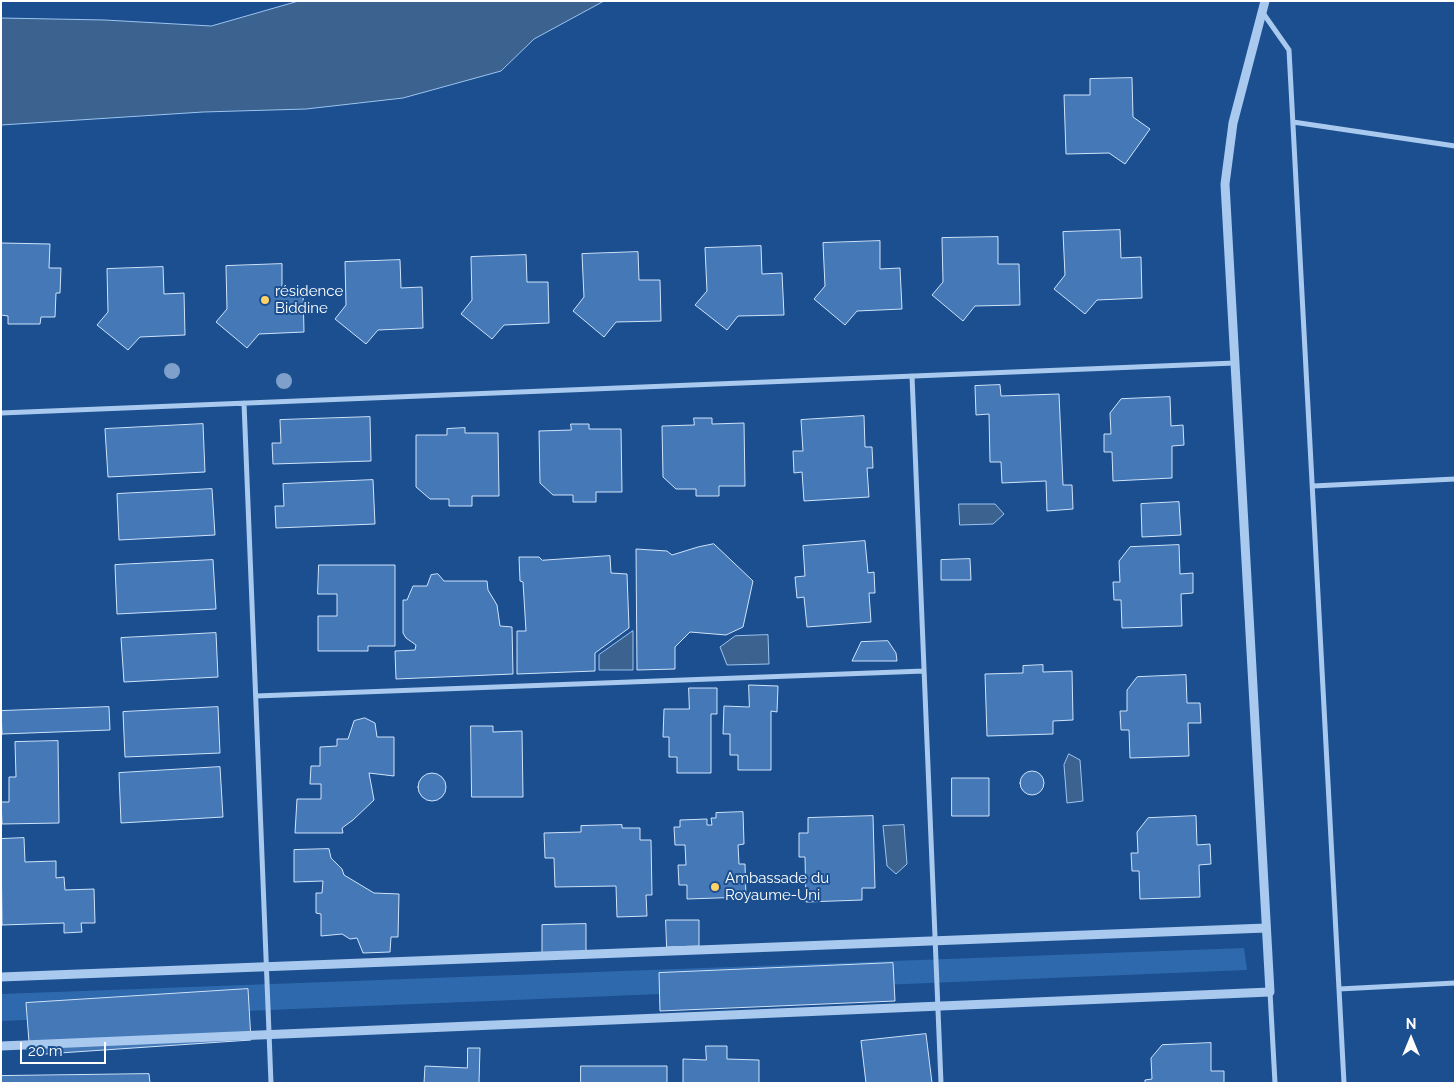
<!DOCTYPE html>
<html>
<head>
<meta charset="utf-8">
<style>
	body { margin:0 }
	#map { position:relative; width:1456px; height:1084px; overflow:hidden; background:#1b4f8f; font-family:Raleway,sans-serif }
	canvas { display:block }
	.frame { position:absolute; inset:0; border:2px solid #fff; pointer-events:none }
	.north { position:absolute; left:1386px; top:1014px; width:50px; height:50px; -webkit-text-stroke:4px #1b4f8f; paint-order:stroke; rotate:0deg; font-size:14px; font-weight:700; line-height:20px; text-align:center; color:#fff }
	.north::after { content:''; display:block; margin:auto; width:18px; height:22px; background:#fff; clip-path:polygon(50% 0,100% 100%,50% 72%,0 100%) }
	.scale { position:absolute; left:20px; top:1042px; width:86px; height:22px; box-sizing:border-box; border:2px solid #fff; border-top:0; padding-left:6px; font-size:15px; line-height:18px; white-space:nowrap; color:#fff; -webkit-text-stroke:4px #1b4f8f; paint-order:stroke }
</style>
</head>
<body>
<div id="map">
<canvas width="1456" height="1084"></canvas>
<div class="frame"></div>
<div class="north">N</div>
<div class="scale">20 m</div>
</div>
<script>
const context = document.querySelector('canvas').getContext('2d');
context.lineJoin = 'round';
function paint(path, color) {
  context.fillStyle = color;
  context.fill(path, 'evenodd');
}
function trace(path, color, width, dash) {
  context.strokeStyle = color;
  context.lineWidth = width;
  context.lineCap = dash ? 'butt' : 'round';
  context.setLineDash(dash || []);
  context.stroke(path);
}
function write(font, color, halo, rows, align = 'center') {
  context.font = font + ' Raleway,sans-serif';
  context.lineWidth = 4;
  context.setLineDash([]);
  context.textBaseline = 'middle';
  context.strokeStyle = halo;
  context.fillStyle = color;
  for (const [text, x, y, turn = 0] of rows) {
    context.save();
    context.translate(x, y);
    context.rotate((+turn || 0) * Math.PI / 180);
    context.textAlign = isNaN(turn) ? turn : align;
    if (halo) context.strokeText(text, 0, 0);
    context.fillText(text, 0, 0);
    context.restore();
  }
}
paint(new Path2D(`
	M1244,948L1247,970L1,1021V994Z`), '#2e69ad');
const water = new Path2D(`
	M299,1H604L534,39L501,71L403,98L306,109L203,112L1,125V18L105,20L211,26Z
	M959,504H995L1004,514L993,524L960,525Z
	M633,631V670H599V655Z
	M768,635L769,664L727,665L720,647L735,636Z
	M1069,754L1080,760L1083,801L1067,803L1064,765Z
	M904,825L907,864L896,874L887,866L883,826Z`);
paint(water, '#3c6290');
trace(water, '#9cc4f0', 1);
const building = new Path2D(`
	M1132,78L1133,117L1150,129L1125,164L1109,153L1066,154L1064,95H1090V79Z
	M1120,230L1121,258L1141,257L1142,298L1097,300L1085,314L1054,289L1065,275L1063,232Z
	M998,237V264H1019L1020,305L975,306L963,321L932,295L943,282L942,238Z
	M880,241V269L900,268L902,309L857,311L845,325L814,299L825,286L823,243Z
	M1,243L50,244L49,268H61L60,293H56L55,317H41L40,324H8V316L1,315Z
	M761,246L762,274L782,273L784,315L738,316L727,330L695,305L707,291L705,248Z
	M638,252L639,280H660L661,321L616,322L604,337L573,311L584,297L582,254Z
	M526,255L527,282H548L549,323L504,325L492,339L461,314L472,300L471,257Z
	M400,260L401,288L422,287L423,328L378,330L366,344L335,319L346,305L345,262Z
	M282,264V292L303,291L304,332L259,334L247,348L216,322L227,309L226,266Z
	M163,267L164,294L184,293L185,335L140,337L128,350L97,325L108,312L107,269Z
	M1000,385L1001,396L1059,394L1063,485H1072L1073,509L1047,511L1046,481L1002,483L1001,462H990L989,414L976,415L975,386Z
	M1170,397L1171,426L1183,425L1184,445L1172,446V478L1113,481L1112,452H1104V434H1111L1110,413L1121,399Z
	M864,416L865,447H872L873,468H867L869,497L804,501L802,472L794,473L793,451H803L801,420Z
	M370,417L371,461L273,464L272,443H281L280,420Z
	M694,418H712V424L744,423L745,486H719V496H696V489H676L663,477L662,426L694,425Z
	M203,424L205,472L108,477L105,429Z
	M571,424H589V429H621L622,492H596V502H573V495H553L540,483L539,431L571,430Z
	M465,428V433H498L499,496H472V506H449V499H430L416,487V435H447V429Z
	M373,480L375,524L276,528L275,506H284L283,484Z
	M212,489L215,535L119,540L117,494Z
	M1179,502L1181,535L1142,537L1141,504Z
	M865,541L868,573L874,572L875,593H869L871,622L807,627L804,597L797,598L795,577L805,576L803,546Z
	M714,544L753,581L743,627L726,635L690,632L675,647V669L637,670L636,549L667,551L672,555L698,547Z
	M1179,545L1180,574L1193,573V593L1181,594L1182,626L1122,628L1121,600H1114L1113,582H1120L1119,561L1130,547Z
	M610,556L611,573L627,574L629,628L595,653V671L517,674V631H526L523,582L520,581L519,557H539L542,560Z
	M970,559L971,580H941V560Z
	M213,560L216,609L117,614L115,565Z
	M319,565H395V646H368V651H318V616H337V594H318Z
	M438,574L444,581H487L488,590L497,605L500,626L512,627L513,674L396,679L395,651L415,650L416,645L406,638L403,633V600H407L413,586H427L431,575Z
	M216,633L218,677L124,682L121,638Z
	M888,641L896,653L897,661H852L861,642Z
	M1043,665V672L1072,671L1073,720L1053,721V734L987,736L985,674L1023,673V666Z
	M1186,675L1187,703H1200L1201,723H1188L1189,756L1130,758L1129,730H1121L1120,711H1127V690L1137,677Z
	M749,685L778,686L777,712L771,711V770H738V755H730V734H723L724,706L749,707Z
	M689,688H717V714H711V773H677V757H669V737H663L664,709H689Z
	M109,707L110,730L2,734L1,711Z
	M218,707L220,753L125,757L123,712Z
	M365,718L375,723L377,737H394V776L369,773L374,800L353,820L342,828L343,833H295L297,799H321V784H310L311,766H320V747L337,746V739H348L354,721Z
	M471,726H493V732L522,731L523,797H472Z
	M58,741L59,823L2,824L1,802H9V777H16L15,742Z
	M220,767L223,817L121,823L119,773Z
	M1020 783a12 12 0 1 1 24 0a12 12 0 1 1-24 0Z
	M418 787a14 14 0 1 1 28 0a14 14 0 1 1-28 0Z
	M952,778H989V816H952Z
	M743,812L744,844L738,845L739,864H745L746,897L687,899V885H679L678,865H686L685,845H675L674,827H680V820L707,819V825H712L711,818H716V813Z
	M873,816L875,888H862V900L806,902L805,857H799V833H808V818Z
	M1196,816L1197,845L1210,844L1211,864L1199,865L1200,897L1140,899L1139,871H1132L1131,853H1138L1137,832L1148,818Z
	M622,825V828H640V840H651L652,895H646L647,916L617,917L616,886L555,887L554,858H545L544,833L581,832V826Z
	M24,838L25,862L56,861V878L64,877L65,890L94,889L95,923H81L82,932L64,933V923L2,925L1,839Z
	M329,849L331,858L342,869L344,875L374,893L399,894L398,937H391L390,952L363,953L357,938L350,939L342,934L321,936V914L316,913V893H322L323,881L294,882V850Z
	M666,920H699V946L667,947Z
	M586,924V952L542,953V925Z
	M893,963L895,1001L660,1011L659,973Z
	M248,989L251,1040L30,1055L26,1003Z
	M926,1034L932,1083H866L861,1041Z
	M1211,1043V1071H1224V1083H1145V1080L1152,1079L1151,1058L1162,1045Z
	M706,1046H727V1059L759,1060V1083H683V1059L706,1060Z
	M468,1048H480L479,1083H424L425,1066L467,1068Z
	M581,1066H667V1083H581Z
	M149,1074L150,1083H1V1076Z`);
paint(building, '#4478b7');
trace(building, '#cfe3fa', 1);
trace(new Path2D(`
	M1263,13L1289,50L1344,1083
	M1293,122L1455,146
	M912,376L941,1083
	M244,403L271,1083
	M1,413L1235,363
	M1313,486L1455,479
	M256,696L924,671
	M1339,989L1455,983
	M1270,992L1275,1083`), '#a9c9ee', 5);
trace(new Path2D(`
	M1,977L1266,928
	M1,1046L1270,992L1225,184L1233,123L1265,1`), '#a9c9ee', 9);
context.fillStyle = '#7ea0ca';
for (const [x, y] of [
	[172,371],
	[284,381]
]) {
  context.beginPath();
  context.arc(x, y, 8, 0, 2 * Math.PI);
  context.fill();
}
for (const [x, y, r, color] of [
	[265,300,5,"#ffd166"],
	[715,887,5,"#ffd166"]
]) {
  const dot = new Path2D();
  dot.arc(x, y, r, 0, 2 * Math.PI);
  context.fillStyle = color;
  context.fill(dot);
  trace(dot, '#1b4f8f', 2);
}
write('15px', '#fff', '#1b4f8f', [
	["résidence",275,291],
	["Biddine",275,308],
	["Ambassade du",725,878],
	["Royaume-Uni",725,895]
], 'left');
</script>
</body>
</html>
